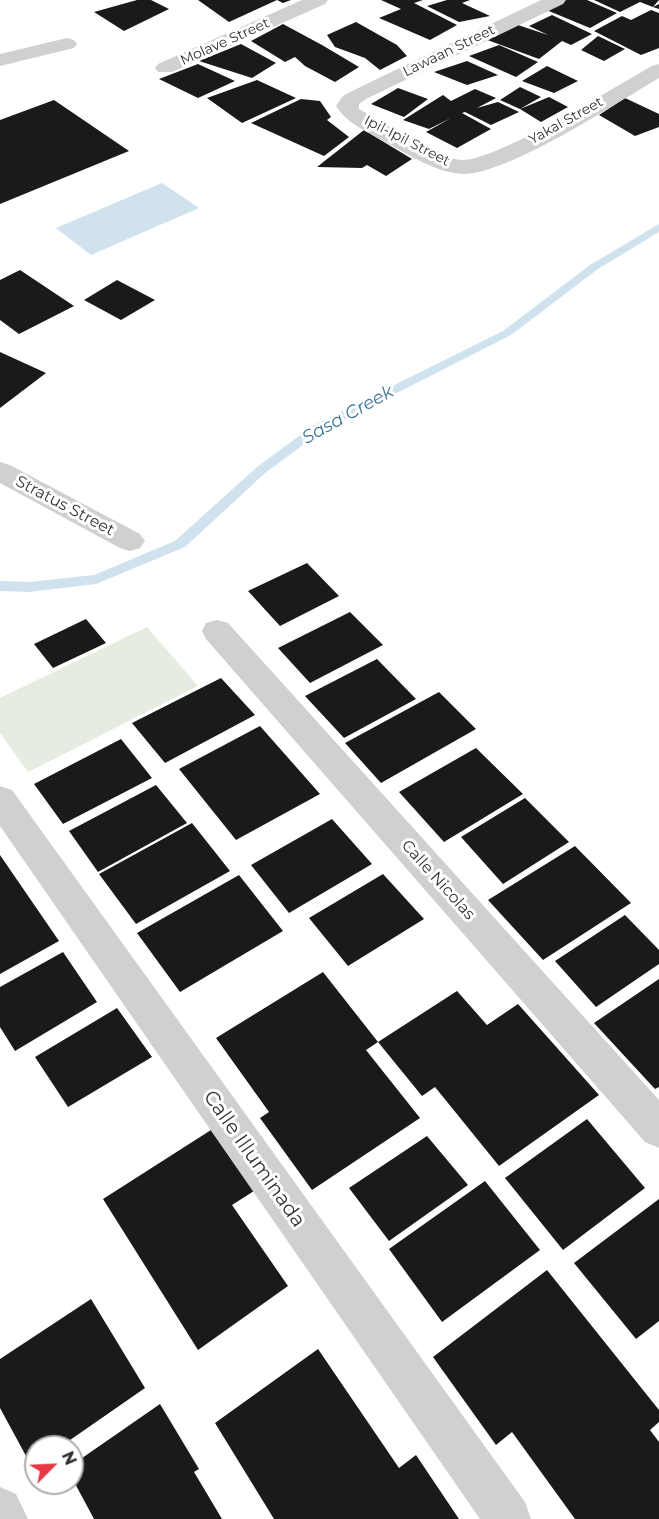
<!DOCTYPE html>
<html>
<head>
<meta charset="utf-8">
<style>
	body { margin:0 }
	#map { position:relative; width:659px; height:1519px; overflow:hidden; background:#fff; font-family:Montserrat,sans-serif }
	canvas { display:block }
	.north { position:absolute; left:24px; top:1435px; width:60px; height:60px; box-sizing:border-box; background:#fff; border:2px solid #adadad; border-radius:50%; rotate:66deg; font-size:16px; font-weight:700; line-height:24px; text-align:center; color:#333 }
	.north::after { content:''; display:block; margin:auto; width:21px; height:27px; background:#e63946; clip-path:polygon(50% 0,100% 100%,50% 72%,0 100%) }
</style>
</head>
<body>
<div id="map">
<canvas width="659" height="1519"></canvas>
<div class="north">N</div>
</div>
<script>
const context = document.querySelector('canvas').getContext('2d');
context.lineJoin = 'round';
function paint(path, color) {
  context.fillStyle = color;
  context.fill(path, 'evenodd');
}
function write(font, color, halo, rows, align = 'center') {
  context.font = font + ' Montserrat,sans-serif';
  context.lineWidth = 6;
  context.setLineDash([]);
  context.textBaseline = 'middle';
  context.strokeStyle = halo;
  context.fillStyle = color;
  for (const [text, x, y, turn = 0] of rows) {
    context.save();
    context.translate(x, y);
    context.rotate((+turn || 0) * Math.PI / 180);
    context.textAlign = isNaN(turn) ? turn : align;
    if (halo) context.strokeText(text, 0, 0);
    context.fillText(text, 0, 0);
    context.restore();
  }
}
paint(new Path2D(`
	M147,627L198,686L28,772L0,733V698Z`), '#e6ecdf');
paint(new Path2D(`
	M162,183L199,208L91,255L56,228Z`), '#cfe2ee');
paint(new Path2D(`
	M659,224V232L598,269L511,335L322,431L265,473L185,547L96,584L29,592L0,591V581L29,582L94,575L175,541L257,467L314,425L503,331L590,265Z`), '#cfe2ee');
paint(new Path2D(`
	M137,0H151L169,9L124,31L94,12Z
	M198,0H291L283,3L277,0L229,22Z
	M381,0H423L414,3L457,25L430,40L379,18L401,9Z
	M447,0H470L462,3L490,16L459,22L427,6Z
	M565,0H587L617,13L590,28L544,9Z
	M594,0H659L653,7L659,4V9L653,7L640,2L620,12Z
	M651,10L659,13V48L641,55L594,31L622,16L631,20Z
	M552,15L592,34L571,45L562,41L539,59L482,38L515,24L548,35L529,26Z
	M356,22L397,45L407,56L380,70L365,58L335,47L327,35Z
	M283,24L322,45L359,67L335,82L305,66L295,57L285,62L251,41Z
	M598,36L625,49L604,61L581,50Z
	M241,44L276,63L252,78L199,61Z
	M499,45L538,62L516,77L469,56Z
	M467,61L498,75L467,85L434,72Z
	M198,64L235,81L198,98L159,79Z
	M547,66L578,81L554,93L522,81Z
	M257,80L296,98L242,123L207,98Z
	M520,87L541,97L520,109L500,100Z
	M398,88L428,99L404,117L371,104Z
	M475,89L496,98L477,108L498,102L519,112L491,125L465,112L462,113L491,129L457,148L426,132L451,118L429,129L403,120L443,95L451,101Z
	M549,97L568,107L541,122L520,109Z
	M625,98L659,114V127L635,136L599,115Z
	M301,99L320,101L331,117L327,120L349,137L324,156L251,123Z
	M54,100L129,151L0,204V120Z
	M364,130L412,159L386,176L367,165L362,168L317,167Z
	M20,270L74,306L19,334L0,320V280Z
	M117,280L155,300L121,320L84,300Z
	M0,352L46,373L0,408Z
	M307,563L339,596L280,626L248,591Z
	M350,612L383,645L310,683L278,648Z
	M86,619L106,643L53,668L34,644Z
	M377,659L416,699L344,738L305,696Z
	M221,678L255,715L165,763L132,723Z
	M439,692L476,729L381,783L345,743Z
	M260,726L320,794L236,840L179,769Z
	M121,739L152,778L63,824L34,784Z
	M476,748L523,794L444,842L399,792Z
	M156,785L187,823L98,872L69,831Z
	M525,798L569,842L503,884L461,837Z
	M332,819L372,864L289,913L251,865Z
	M192,823L230,871L136,924L99,874Z
	M575,846L631,903L543,960L488,900Z
	M0,855L59,941L0,974Z
	M383,874L424,919L348,966L309,918Z
	M239,875L283,931L180,992L137,933Z
	M625,915L659,950V964L596,1007L555,961Z
	M63,952L97,1002L15,1051L0,1027V987Z
	M323,972L378,1042L366,1050L420,1118L312,1190L260,1118L269,1112L216,1038Z
	M659,979V1087L655,1089L594,1023Z
	M457,991L487,1025L518,1004L599,1095L499,1166L435,1087L422,1096L378,1042Z
	M117,1008L152,1057L68,1107L35,1057Z
	M587,1119L645,1188L563,1250L505,1178Z
	M211,1130L254,1191L232,1205L288,1286L198,1350L103,1199Z
	M427,1136L468,1185L389,1241L349,1188Z
	M485,1181L540,1250L442,1322L389,1249Z
	M659,1199V1321L636,1339L574,1263Z
	M547,1270L659,1410V1422L650,1430L659,1442V1519H575L512,1432L496,1445L433,1357Z
	M91,1299L145,1388L60,1447H36V1464L32,1467L0,1408V1359Z
	M318,1349L399,1468L416,1455L459,1519H274L215,1423Z
	M160,1404L199,1469L194,1472L222,1519H94L72,1478V1465Z`), '#1a1a1a');
paint(new Path2D(`
	M302,0H328L325,4L172,72H158L155,68L158,64Z
	M541,0H566L563,4L366,99L359,104V109C383,122 438,160 462,160C497,161 616,86 652,66L659,64V78C616,103 509,174 463,174C437,173 409,155 387,143C370,133 347,124 336,106L343,96L352,91Z
	M67,38L74,40L77,44L74,48L0,66V54Z
	M0,462L10,465L140,534L145,541L140,548L130,551L120,548L0,483Z
	M217,620L228,623L659,1100V1148L645,1142L206,639L202,631L206,623Z
	M0,786L12,790L525,1502L531,1519H480L0,826Z
	M0,1487L16,1494L28,1519H0Z`), '#d0d0d0');
write('14px', '#333', '#fff', [
	["Molave Street",225,42,-24],
	["Lawaan Street",449,51,-26],
	["Yakal Street",566,121,-29],
	["Ipil-Ipil Street",407,141,27]
]);
write('16px', '#333', '#fff', [
	["Stratus Street",65,506,28],
	["Calle Nicolas",438,880,48]
]);
write('italic 18px', '#3f7597', '#fff', [
	["Sasa Creek",348,415,-29]
]);
write('20px', '#333', '#fff', [
	["Calle Illuminada",254,1159,55]
]);
</script>
</body>
</html>
